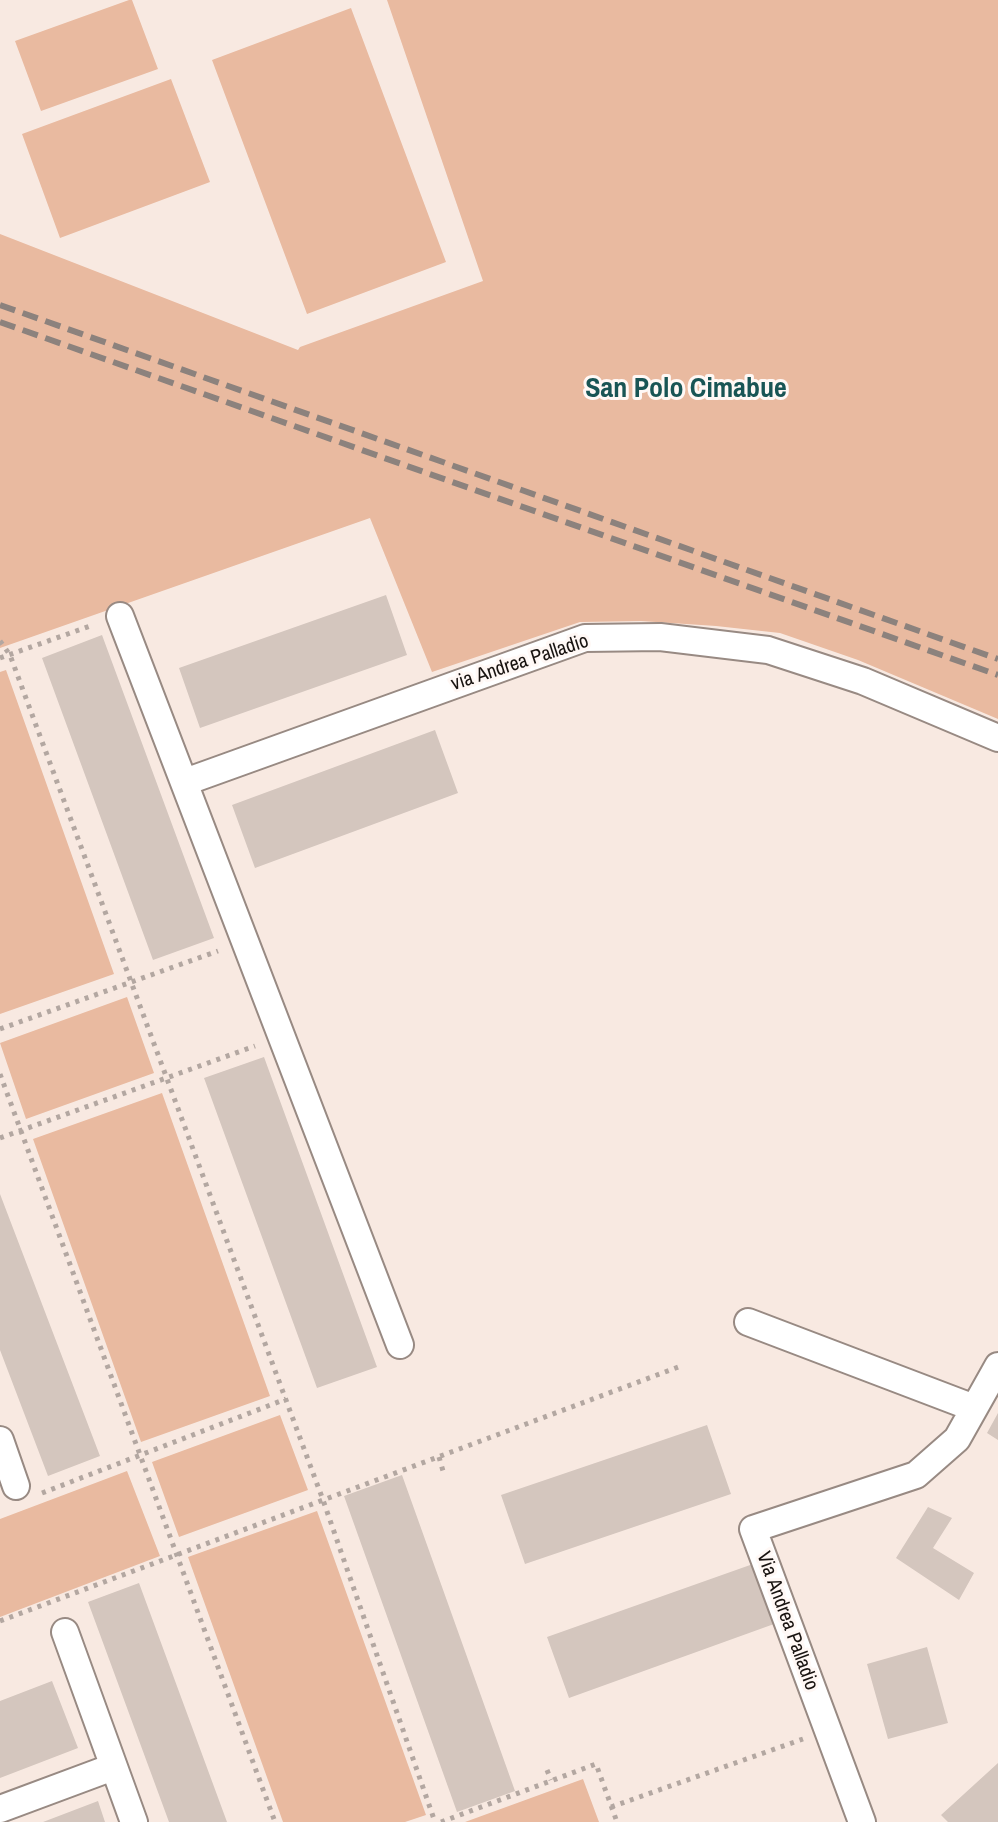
<!DOCTYPE html>
<html>
<head>
<meta charset="utf-8">
<style>
	body { margin:0 }
	canvas { display:block; background:#f8e9e1 }
</style>
</head>
<body>
<canvas width="998" height="1822"></canvas>
<script>
const context = document.querySelector('canvas').getContext('2d');
context.lineJoin = 'round';
function paint(path, color) {
  context.fillStyle = color;
  context.fill(path, 'evenodd');
}
function trace(path, color, width, dash) {
  context.strokeStyle = color;
  context.lineWidth = width;
  context.lineCap = dash ? 'butt' : 'round';
  context.setLineDash(dash || []);
  context.stroke(path);
}
function write(font, color, halo, rows, align = 'center') {
  context.font = font + ' "Archivo Narrow",sans-serif';
  context.lineWidth = 6;
  context.setLineDash([]);
  context.textBaseline = 'middle';
  context.strokeStyle = halo;
  context.fillStyle = color;
  for (const [text, x, y, turn = 0] of rows) {
    context.save();
    context.translate(x, y);
    context.rotate((+turn || 0) * Math.PI / 180);
    context.textAlign = isNaN(turn) ? turn : align;
    if (halo) context.strokeText(text, 0, 0);
    context.fillText(text, 0, 0);
    context.restore();
  }
}
paint(new Path2D(`
	M129,0H132L158,69L41,111L15,41Z
	M387,0H998V719L858,660L780,633L716,626L641,621L580,622L432,672L370,518L0,648V234L298,350L300,347L483,281Z
	M351,8L446,262L307,314L212,60Z
	M171,79L210,182L60,238L22,134Z
	M6,670L114,974L0,1014V672Z
	M127,997L154,1073L26,1119L0,1043Z
	M162,1093L270,1396L141,1442L33,1139Z
	M280,1415L308,1490L179,1537L152,1462Z
	M127,1471L160,1556L0,1617V1519Z
	M317,1511L426,1815L405,1822H283L188,1557Z
	M583,1779L599,1822H465Z`), '#e9baa0');
paint(new Path2D(`
	M386,595L407,655L200,728L179,668Z
	M102,635L214,938L153,960L42,658Z
	M435,730L458,793L255,868L232,805Z
	M264,1057L377,1367L317,1388L204,1078Z
	M0,1194L100,1456L48,1476L0,1350Z
	M998,1413V1440L987,1433Z
	M707,1425L731,1494L525,1564L501,1495Z
	M402,1475L515,1791L457,1812L344,1496Z
	M928,1507L952,1518L933,1548L974,1573L959,1600L896,1558Z
	M753,1564L774,1624L569,1698L547,1637Z
	M139,1583L227,1822H169L88,1602Z
	M927,1647L948,1723L888,1739L867,1664Z
	M52,1681L78,1748L0,1778V1701Z
	M998,1763V1822H948L941,1815Z
	M98,1801L105,1822H43Z`), '#d4c6be');
const street = new Path2D(`
	M120,616L400,1345
	M185,782L585,638L660,637L768,650L863,681L998,738
	M748,1322L974,1408
	M0,1440L16,1486
	M65,1632L134,1822
	M0,1809L113,1767
	M862,1822L753,1529L916,1475L957,1439L998,1366`);
trace(street, '#988a83', 30);
trace(new Path2D(`
	M0,641L10,655L323,1500L435,1822
	M0,658L93,625
	M0,1029L218,951
	M0,1074L275,1822
	M0,1138L255,1046
	M439,1457L443,1471
	M42,1493L286,1399
	M0,1621L681,1366
	M547,1770L551,1780
	M611,1807L803,1739
	M441,1822L596,1764L617,1822`), '#b3a7a1', 5, [4, 6]);
trace(street, '#fff', 26);
trace(new Path2D(`
	M0,305L998,659
	M0,322L998,675`), '#8c827d', 6, [16, 8]);
write('20px', '#181310', '#fff8f5', [
	["via Andrea Palladio",520,663,-18],
	["Via Andrea Palladio",787,1621,70]
]);
write('bold 28px', '#195555', '#fff8f5', [
	["San Polo Cimabue",686,389]
]);
</script>
</body>
</html>
